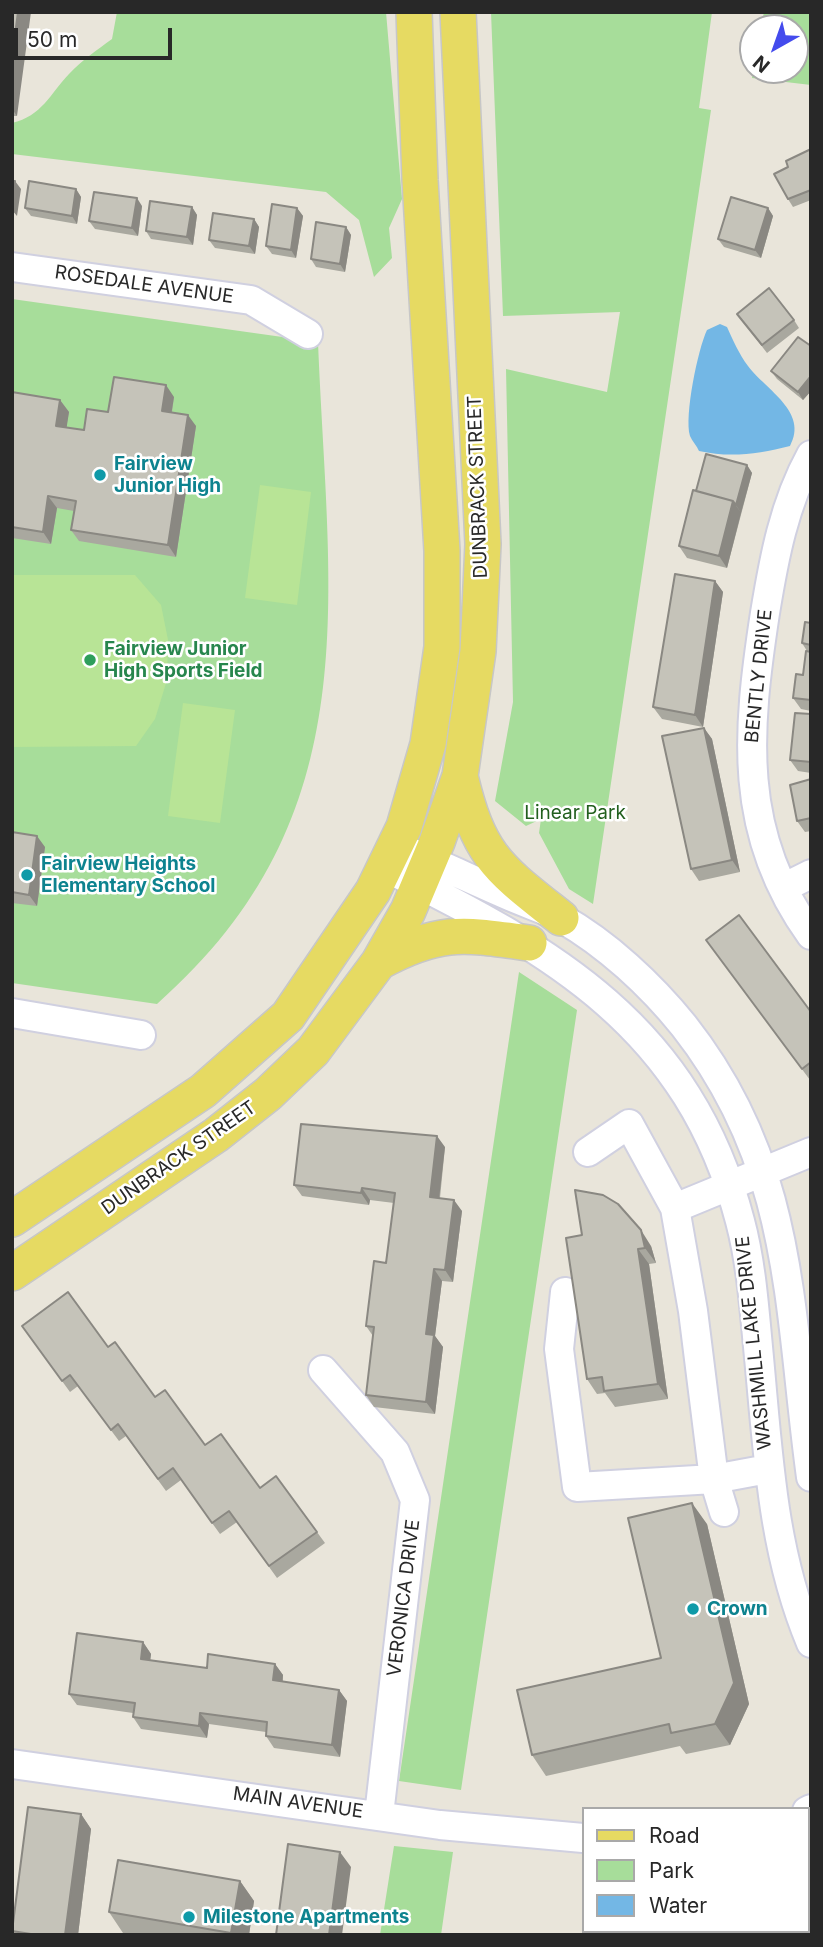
<!DOCTYPE html>
<html>
<head>
<meta charset="utf-8">
<style>
	body { margin:0 }
	#map { position:relative; width:823px; height:1947px; overflow:hidden; background:#e9e5da; font-family:Inter,sans-serif }
	canvas { display:block }
	.frame { position:absolute; inset:0; border:14px solid #282828; pointer-events:none }
	.legend { position:absolute; left:582px; top:1807px; width:228px; height:126px; box-sizing:border-box; background:#fff; border:2px solid #a9a9a9; margin:0; padding:9px 12px; list-style:none; font-size:21px; color:#282828 }
	.legend li { display:flex; align-items:center; gap:14px; height:35px }
	.legend b { width:35px; border:2px solid #a9a9a9 }
	.north { position:absolute; left:739px; top:14px; width:70px; height:70px; box-sizing:border-box; background:#fff; border:2px solid #a9a9a9; border-radius:50%; rotate:220deg; font-size:19px; font-weight:700; line-height:28px; text-align:center; color:#282828 }
	.north::after { content:''; display:block; margin:auto; width:24px; height:32px; background:#444bed; clip-path:polygon(50% 0,100% 100%,50% 72%,0 100%) }
	.scale { position:absolute; left:14px; top:28px; width:158px; height:32px; box-sizing:border-box; border:4px solid #282828; border-top:0; padding-left:9px; font-size:21px; line-height:24px; white-space:nowrap; color:#282828; -webkit-text-stroke:5px #fff; paint-order:stroke }
</style>
</head>
<body>
<div id="map">
<canvas width="823" height="1947"></canvas>
<div class="frame"></div>
<ul class="legend">
<li><b style="height:9px;background:#e6da62"></b>Road</li>
<li><b style="height:19px;background:#a7dd9a"></b>Park</li>
<li><b style="height:19px;background:#73b7e5"></b>Water</li>
</ul>
<div class="north">N</div>
<div class="scale">50 m</div>
</div>
<script>
const context = document.querySelector('canvas').getContext('2d');
context.lineJoin = 'round';
function paint(path, color) {
  context.fillStyle = color;
  context.fill(path, 'evenodd');
}
function trace(path, color, width, dash) {
  context.strokeStyle = color;
  context.lineWidth = width;
  context.lineCap = dash ? 'butt' : 'round';
  context.setLineDash(dash || []);
  context.stroke(path);
}
function write(font, color, halo, rows, align = 'center') {
  context.font = font + ' Inter,sans-serif';
  context.lineWidth = 5;
  context.setLineDash([]);
  context.textBaseline = 'middle';
  context.strokeStyle = halo;
  context.fillStyle = color;
  for (const [text, x, y, turn = 0] of rows) {
    context.save();
    context.translate(x, y);
    context.rotate((+turn || 0) * Math.PI / 180);
    context.textAlign = isNaN(turn) ? turn : align;
    if (halo) context.strokeText(text, 0, 0);
    context.fillText(text, 0, 0);
    context.restore();
  }
}
paint(new Path2D(`
	M117,12H386L402,199L389,228L392,258L374,277L359,220L326,192L12,154V123C42,116 50,94 69,74C82,60 97,50 112,39Z
	M491,12H712L699,108L711,110L593,904L569,889L539,833L541,819L526,826L495,801L513,702L506,369L607,392L620,312L503,316Z
	M764,12H811V85L752,78L753,70H795V28H761Z
	M12,299L318,342C328,596 372,816 157,1004L12,983Z
	M519,972L577,1010L461,1790L399,1781Z
	M394,1846L453,1852L441,1935H380Z`), '#a7dd9a');
paint(new Path2D(`
	M260,485L311,492L297,605L245,598Z
	M12,575H135L161,605L168,640L167,680L155,719L136,746L12,747Z
	M183,703L235,710L220,823L168,816Z`), '#b8e496');
paint(new Path2D(`
	M720,324L727,327C733,340 739,354 748,366C766,390 809,412 790,446C759,454 730,458 699,451C697,446 692,441 690,436C684,416 698,349 707,330Z`), '#73b7e5');
const minor = new Path2D(`
	M12,267L251,300L308,334
	M811,455C784,504 774,558 765,613C747,730 737,833 811,935
	M410,852C443,866 475,881 507,895C525,903 544,909 561,918C607,944 651,985 684,1026C795,1167 788,1309 811,1477
	M386,868C554,951 689,1027 740,1221C751,1262 754,1305 758,1347C768,1449 771,1548 811,1643
	M783,888L811,874
	M12,1013L141,1035
	M588,1152L629,1124L675,1208
	M565,1292L559,1349L577,1487L714,1479L724,1512
	M323,1370L395,1452L415,1500L379,1815
	M768,1469L714,1479L693,1311L675,1208L811,1152
	M12,1764L440,1825L583,1838
	M807,1811L811,1809
	M678,1931V1935
	M756,1931L781,1935
	M601,1935L602,1931`);
const major = new Path2D(`
	M460,776C479,857 498,868 561,918
	M379,962C440,929 463,934 529,943
	M12,1219L203,1091L288,1016L373,891L404,827L428,744L442,647V551L420,180L414,12
	M12,1273L216,1135L268,1094L313,1051L379,962L408,911L437,842L460,776L478,651L483,544L458,12`);
trace(minor, '#d0d0e0', 32);
trace(major, '#c7c7c7', 38);
trace(minor, '#fff', 28);
trace(major, '#e6da62', 35);
paint(new Path2D(`
	M12,12L17,116H12Z
	M811,149V200L793,207L788,199V167Z
	M76,189L81,197L77,224L31,216L25,208Z
	M142,206L138,236L95,229L89,221Z
	M192,207L197,215L193,245L151,239L146,231Z
	M297,208L303,216L296,258L272,254L266,246Z
	M768,208L773,216L761,258L724,247L718,239Z
	M254,219L259,227L255,254L215,248L209,240Z
	M346,227L351,235L345,272L316,267L311,259Z
	M737,314L794,320L799,328L767,353Z
	M811,346V391L803,400L777,379L771,371Z
	M12,392L60,400L69,412L66,428L84,430L108,412L174,397L172,412L196,426L176,557L79,541L71,530L74,511L57,508L51,544L12,538Z
	M747,465L752,473L727,568L687,558L679,546L696,491Z
	M715,581L723,592L703,727L662,719L653,707Z
	M802,643L811,645V711L801,709L793,698L803,675L807,651Z
	M811,714V773L798,771L790,760Z
	M704,728L712,739L740,872L699,881L691,869Z
	M811,779V831L805,832L797,821Z
	M12,832L45,847L37,906L12,903Z
	M706,940L811,1012V1080H810Z
	M445,1147L440,1198L462,1211L453,1282L442,1281L435,1336L443,1347L435,1414L374,1407L366,1395L373,1336L366,1326L386,1263L394,1203L370,1200L369,1205L302,1196L294,1185Z
	M566,1238L651,1246L656,1263L649,1264L668,1399L615,1407L605,1393L597,1394L587,1379Z
	M22,1326L108,1347L155,1397L205,1445L260,1488L276,1476L325,1543L277,1578L237,1522L220,1534L181,1480L166,1491L126,1436L119,1441L78,1386L70,1392Z
	M707,1524L749,1704L730,1745L686,1754L680,1746L546,1776L532,1755L661,1658Z
	M143,1642L151,1654L150,1660L207,1668L275,1664L283,1675V1682L339,1690L347,1701L340,1757L274,1748L266,1736V1732L209,1724L207,1738L141,1729L133,1717V1713L77,1705L69,1694Z
	M81,1814L91,1829L78,1935H14L12,1932V1927Z
	M240,1881L254,1901L249,1935H135L123,1933L109,1912Z`), '#a9a89f');
paint(new Path2D(`
	M18,12H31L17,116L12,109V58Z
	M15,181L21,189L17,216L12,210Z
	M76,189L81,197L77,224L72,216Z
	M137,198L142,206L138,236L132,228Z
	M192,207L197,215L193,245L187,237Z
	M297,208L303,216L296,258L291,250Z
	M768,208L773,216L761,258L755,250Z
	M254,219L259,227L255,254L249,246Z
	M346,227L351,235L345,272L340,264Z
	M811,376V391L803,400L798,392Z
	M166,385L174,397L170,422L162,411Z
	M60,400L69,412L65,438L56,426Z
	M188,415L196,426L176,557L168,545Z
	M747,465L752,473L741,513L736,505Z
	M48,496L57,508L51,544L43,532Z
	M733,501L741,513L727,568L719,556Z
	M715,581L723,592L703,727L695,715Z
	M704,728L712,739L740,872L732,860Z
	M37,836L45,847L37,906L29,895Z
	M437,1136L445,1147L438,1208L430,1197Z
	M362,1188L370,1200L369,1205L361,1193Z
	M454,1200L462,1211L453,1282L445,1270Z
	M641,1230L651,1246L656,1263L645,1248Z
	M638,1249L649,1264L668,1399L658,1384Z
	M434,1269L442,1281L435,1336L443,1347L435,1414L426,1402V1334Z
	M692,1503L707,1524L749,1704L730,1745L715,1724Z
	M143,1642L151,1654L149,1671L141,1659Z
	M275,1664L283,1675L281,1692L273,1680Z
	M339,1690L347,1701L340,1757L332,1745Z
	M200,1713L209,1724L207,1738L199,1726Z
	M81,1814L91,1829L78,1935H65Z
	M340,1852L351,1867L342,1935H329Z
	M240,1881L254,1901L249,1935H232L231,1933Z`), '#8a8882');
const building = new Path2D(`
	M12,12H18L12,58Z
	M811,149V190L788,199L774,174L788,167L786,161Z
	M12,181H15L12,203Z
	M29,181L76,189L72,216L25,208Z
	M94,192L137,198L132,228L89,221Z
	M731,197L768,208L755,250L718,239Z
	M150,201L192,207L187,237L146,231Z
	M272,204L297,208L291,250L266,246Z
	M213,213L254,219L249,246L209,240Z
	M316,222L346,227L340,264L311,259Z
	M769,288L794,320L762,345L737,314Z
	M798,337L811,346V376L798,392L771,371Z
	M114,377L166,385L162,411L188,415L168,545L71,530L76,501L48,496L43,532L12,527V392L60,400L56,426L84,430L87,409L108,412Z
	M706,454L747,465L736,505L733,501L696,491Z
	M693,490L733,501L719,556L679,546Z
	M675,574L715,581L695,715L653,707Z
	M805,622L811,623V645L802,643Z
	M806,651L811,652V700L793,698L796,674L803,675Z
	M795,713L811,714V762L790,760Z
	M704,728L732,860L691,869L662,736Z
	M811,779V818L797,821L790,785Z
	M12,832L37,836L29,895L12,892Z
	M739,915L811,1012V1062L802,1069L706,940Z
	M301,1124L437,1136L430,1197L454,1200L445,1270L434,1269L426,1334L434,1335L426,1402L366,1395L374,1327L366,1326L374,1261L386,1263L395,1193L362,1188L361,1193L294,1185Z
	M575,1190L603,1195L618,1204L641,1230L645,1248L638,1249L658,1384L604,1391L602,1377L587,1379L566,1238L582,1235Z
	M68,1292L108,1347L115,1342L155,1397L165,1390L205,1445L221,1434L260,1488L276,1476L317,1532L269,1566L229,1511L212,1523L173,1468L158,1479L118,1424L111,1430L70,1375L62,1381L22,1326Z
	M692,1503L734,1683L715,1724L671,1733L669,1724L532,1755L517,1690L661,1658L628,1518Z
	M77,1633L143,1642L141,1659L207,1668L208,1654L275,1664L273,1680L339,1690L332,1745L266,1736L267,1722L200,1713L199,1726L133,1717L135,1703L69,1694Z
	M28,1807L81,1814L65,1935H37L12,1931Z
	M288,1844L340,1852L329,1935H276Z
	M118,1860L240,1881L231,1933L109,1912Z`);
paint(building, '#c5c3b9');
trace(building, '#8a8882', 2);
for (const [x, y, r, color] of [
	[100,475,7,"#0f9aa8"],
	[90,660,7,"#2e9e5b"],
	[27,875,7,"#0f9aa8"],
	[693,1609,7,"#0f9aa8"],
	[189,1917,7,"#0f9aa8"]
]) {
  const dot = new Path2D();
  dot.arc(x, y, r, 0, 2 * Math.PI);
  context.fillStyle = color;
  context.fill(dot);
  trace(dot, '#fff', 2.5);
}
write('19px', '#282828', '#fff', [
	["ROSEDALE AVENUE",144,285,8],
	["DUNBRACK STREET",478,487,-92],
	["BENTLY DRIVE",759,676,-84],
	["DUNBRACK STREET",179,1158,-35],
	["WASHMILL LAKE DRIVE",754,1343,-96],
	["VERONICA DRIVE",404,1598,-83],
	["MAIN AVENUE",298,1803,8]
]);
write('bold 19px', '#0d838f', '#fff', [
	["Fairview",114,464],
	["Junior High",114,486],
	["Fairview Heights",41,864],
	["Elementary School",41,886],
	["Crown",707,1609],
	["Milestone Apartments",203,1917]
], 'left');
write('bold 19px', '#27864d', '#fff', [
	["Fairview Junior",104,649],
	["High Sports Field",104,671]
], 'left');
write('19px', '#225f1e', '#fff', [
	["Linear Park",575,813]
]);
</script>
</body>
</html>
